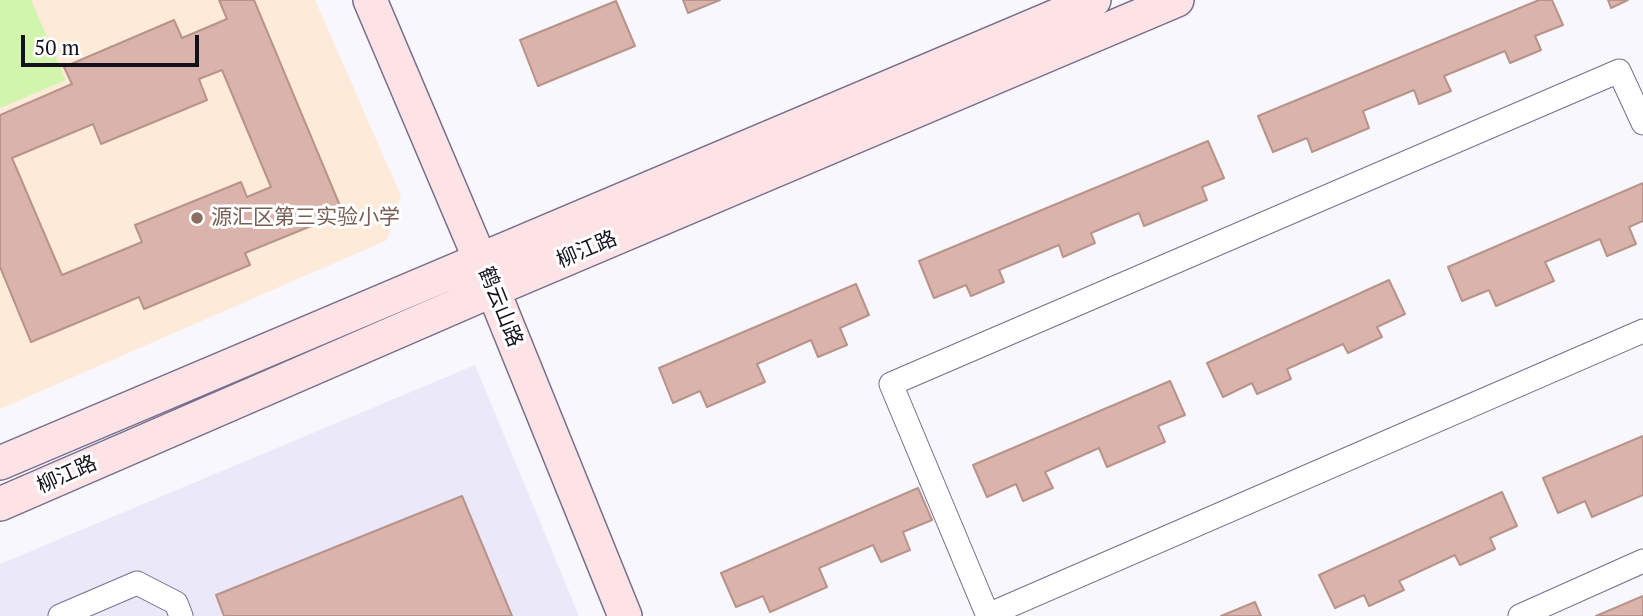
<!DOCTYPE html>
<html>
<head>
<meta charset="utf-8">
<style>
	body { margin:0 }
	#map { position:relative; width:1643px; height:616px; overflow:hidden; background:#f8f7fe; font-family:"PT Serif",serif }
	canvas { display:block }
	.scale { position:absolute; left:21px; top:35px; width:178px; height:32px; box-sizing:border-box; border:4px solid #14111d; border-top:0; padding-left:9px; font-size:21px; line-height:24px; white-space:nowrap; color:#14111d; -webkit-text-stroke:5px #fff; paint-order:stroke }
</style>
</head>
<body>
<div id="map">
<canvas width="1643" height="616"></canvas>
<div class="scale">50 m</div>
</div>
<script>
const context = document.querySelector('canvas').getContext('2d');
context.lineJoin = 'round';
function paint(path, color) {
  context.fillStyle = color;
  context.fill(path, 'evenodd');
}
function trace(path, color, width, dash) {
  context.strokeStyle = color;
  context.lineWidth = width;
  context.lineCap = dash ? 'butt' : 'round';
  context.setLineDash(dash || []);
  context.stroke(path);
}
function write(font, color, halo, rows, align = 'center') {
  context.font = font + ' "PT Serif","Noto Sans SC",serif';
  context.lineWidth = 6;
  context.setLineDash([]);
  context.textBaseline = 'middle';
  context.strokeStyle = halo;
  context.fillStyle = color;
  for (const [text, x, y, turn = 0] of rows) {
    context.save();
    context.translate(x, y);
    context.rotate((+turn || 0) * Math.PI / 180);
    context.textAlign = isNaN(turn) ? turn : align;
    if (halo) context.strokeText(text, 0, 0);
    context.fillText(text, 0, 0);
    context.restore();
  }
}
paint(new Path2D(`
	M475,365L579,616H0V564Z`), '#ebe8f9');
paint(new Path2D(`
	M0,0H315L401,196L387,240L0,409Z`), '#fdead9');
paint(new Path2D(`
	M0,0H31L66,80L0,108Z`), '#d1f5ad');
const building = new Path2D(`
	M219,0H254L343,213L245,253L250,265L144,309L139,297L31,342L0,267V115L72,84L64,67L174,20L182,38L227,19ZM222,70L271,187L247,197L241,182L135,225L142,242L62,275L12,158L93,124L101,144L207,100L199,79Z
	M683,0H720L688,13Z
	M1539,0H1552L1563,25L1535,36L1541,50L1510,63L1505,51L1444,76L1451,91L1419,104L1414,90L1363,111L1369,128L1312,152L1307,138L1273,152L1258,116Z
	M1608,0H1628L1611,8Z
	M616,1L635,46L538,86L520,40Z
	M1208,141L1224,178L1202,187L1207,200L1144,226L1139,213L1091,233L1095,243L1063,257L1059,245L999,270L1004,282L971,296L966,285L934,298L919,261Z
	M1643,183V221L1629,227L1636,244L1607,256L1600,239L1545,262L1554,281L1496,306L1489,290L1462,301L1448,267Z
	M1389,280L1405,314L1377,327L1382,337L1348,353L1343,344L1287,369L1291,379L1257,394L1252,383L1223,397L1207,363Z
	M856,284L869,315L840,328L847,345L818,357L811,340L757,364L765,382L707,407L700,391L673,403L659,368Z
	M1170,381L1185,415L1158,426L1165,442L1107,467L1099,448L1045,472L1053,488L1023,501L1016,484L987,497L973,465Z
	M1643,436V495L1592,517L1585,501L1558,513L1543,478Z
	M918,488L932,520L903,532L910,550L881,562L873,545L819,568L827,587L770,612L763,596L736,607L721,573Z
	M1502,492L1517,526L1490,538L1495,549L1460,565L1455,555L1399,581L1404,590L1369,606L1364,595L1335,608L1319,575Z
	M462,496L512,616H224L216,595Z
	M1643,596V616H1596Z
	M1255,602L1261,616H1221Z`);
paint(building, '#dab3aa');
trace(building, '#b8938a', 2);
const street = new Path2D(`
	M988,615L1643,331
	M60,616L137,583L176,603L181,616
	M988,616L891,384L1619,71L1643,123
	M1520,616L1643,561`);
const secondary = new Path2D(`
	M370,0L493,290L625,616
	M0,463L1094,0
	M0,504L493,290L1177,0`);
trace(street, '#756e8c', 25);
trace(secondary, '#756e8c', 36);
trace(street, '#fff', 23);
trace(secondary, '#fde2e6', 33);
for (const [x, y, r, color] of [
	[197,218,7,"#8d6e63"]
]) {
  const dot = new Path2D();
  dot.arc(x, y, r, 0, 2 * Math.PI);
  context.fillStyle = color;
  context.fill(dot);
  trace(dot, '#fff', 2.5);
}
write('21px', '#785e54', '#fff', [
	["源汇区第三实验小学",211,218]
], 'left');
write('21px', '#14111d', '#fff', [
	["柳江路",587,250,-23],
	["鹤云山路",500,307,68],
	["柳江路",67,475,-24]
]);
</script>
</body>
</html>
